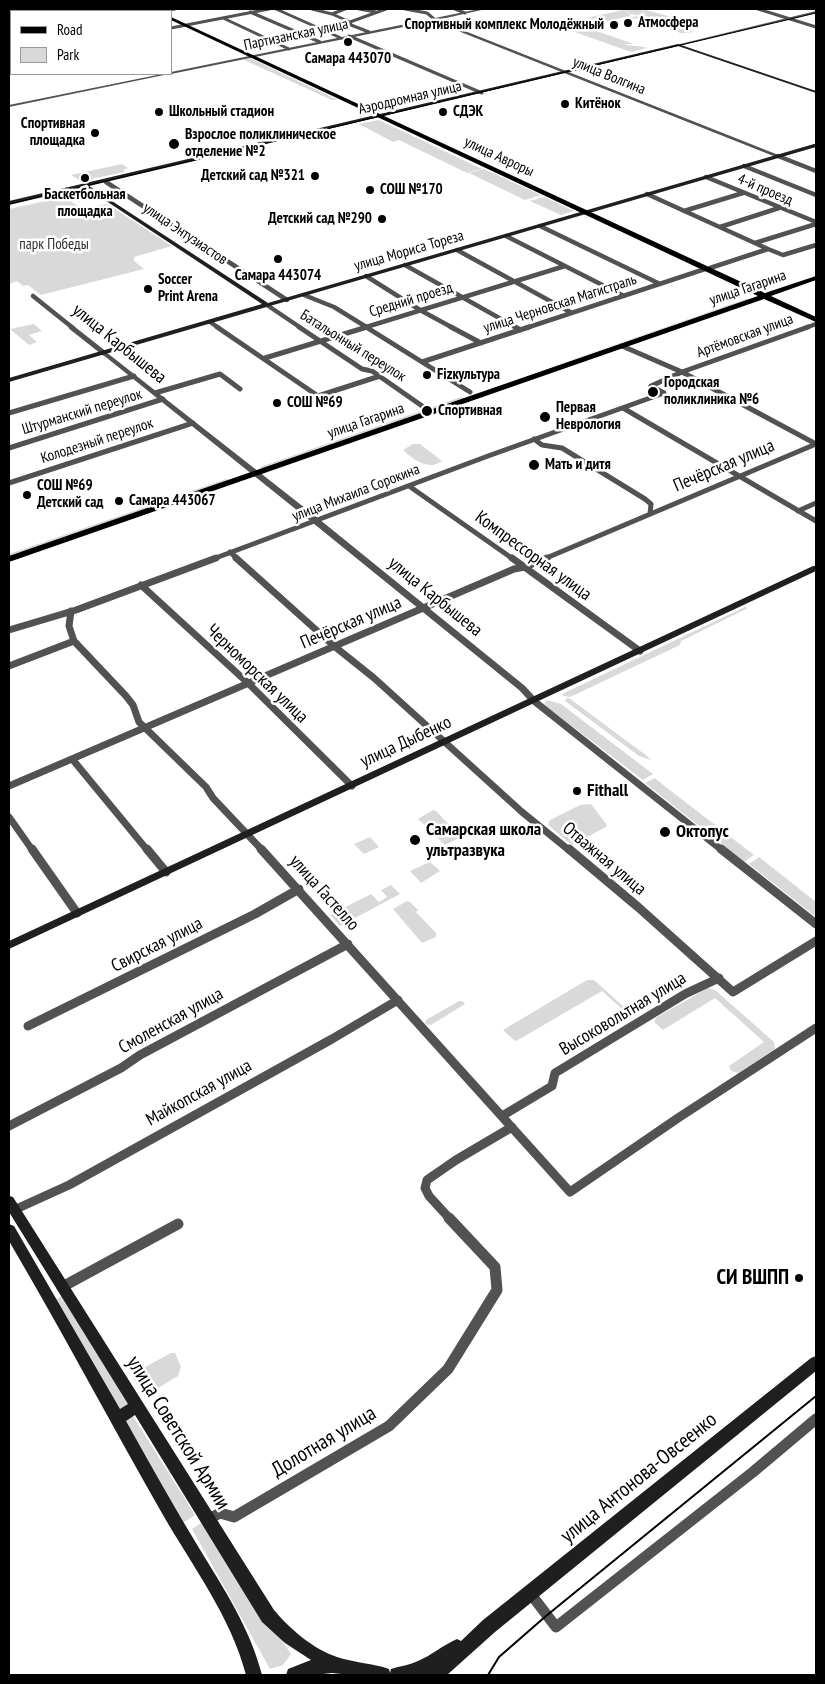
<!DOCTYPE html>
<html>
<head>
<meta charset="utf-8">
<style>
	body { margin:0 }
	#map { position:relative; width:825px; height:1684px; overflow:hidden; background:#fff; font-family:"PT Sans Narrow",sans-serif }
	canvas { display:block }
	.frame { position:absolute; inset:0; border:10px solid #000; pointer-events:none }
	.legend { position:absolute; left:10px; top:10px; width:162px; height:65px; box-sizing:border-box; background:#fff; border:1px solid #999; margin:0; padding:6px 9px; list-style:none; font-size:15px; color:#000 }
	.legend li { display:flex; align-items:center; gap:10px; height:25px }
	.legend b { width:25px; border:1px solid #999 }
</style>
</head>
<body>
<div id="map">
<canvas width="825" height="1684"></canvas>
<div class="frame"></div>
<ul class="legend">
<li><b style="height:6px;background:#000"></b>Road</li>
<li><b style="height:14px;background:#d9d9d9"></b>Park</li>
</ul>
</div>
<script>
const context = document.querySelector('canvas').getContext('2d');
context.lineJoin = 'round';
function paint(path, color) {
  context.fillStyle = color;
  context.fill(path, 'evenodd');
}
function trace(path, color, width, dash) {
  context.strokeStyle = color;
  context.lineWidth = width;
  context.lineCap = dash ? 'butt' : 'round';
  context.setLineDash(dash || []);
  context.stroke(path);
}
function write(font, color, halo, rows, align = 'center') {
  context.font = font + ' "PT Sans Narrow",sans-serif';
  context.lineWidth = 5;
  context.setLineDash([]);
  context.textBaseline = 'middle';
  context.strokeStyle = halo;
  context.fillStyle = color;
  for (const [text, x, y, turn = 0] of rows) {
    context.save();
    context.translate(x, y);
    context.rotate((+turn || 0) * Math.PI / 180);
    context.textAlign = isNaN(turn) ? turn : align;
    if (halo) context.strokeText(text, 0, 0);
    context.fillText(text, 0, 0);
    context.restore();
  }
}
paint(new Path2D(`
	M641,9L647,17L642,9L668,16L666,21L668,24L669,16L689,23H687L692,32C683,34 678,35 673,26L671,27L676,32L652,24L660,22L645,17L636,19L630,17L642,16L631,14L624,10Z
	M623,10L630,14V16L607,21L599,19L581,22L588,25L572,21Z
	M570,22L634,44H624C632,47 639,45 647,48L631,52L555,25Z
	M250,58L336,99L337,100H332L244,60Z
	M379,120L482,169L467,173L399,140L393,142L359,124Z
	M122,164L128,168L123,170L125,172L81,181L71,175Z
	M484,169L541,195L525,200L469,173Z
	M64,194L67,196L65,197H68L67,199L81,208L107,204L172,246L134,257V261L144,269L41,295L28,285L23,286L17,281L9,284V209L55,199L53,197Z
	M544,197L574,211L561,215L530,201Z
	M746,299H749L493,387Z
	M34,324L42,331L29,335L37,342L29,345L10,329Z
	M461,397L464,398L262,469L260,467Z
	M413,444H420L442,461C428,471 414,460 403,450Z
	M226,479L229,480L9,557V554Z
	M745,607L748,608L681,641L680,645L570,697L563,696L562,694Z
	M569,698L647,756L651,760L639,756L565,701L567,698Z
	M547,700L561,704L653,774L643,780L551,710L544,704Z
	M655,778L662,784L754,855L744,862L645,783Z
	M591,804L607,825L606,827L572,845L548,825L550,820L580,805Z
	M433,810L436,811L461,837L445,845L418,819Z
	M370,837L379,847L364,854L354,844Z
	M759,857L816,902V917L749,864Z
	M430,862L440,871L421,883L410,871Z
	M391,885L400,894L340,926L330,915L371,894L379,902L387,897L381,890Z
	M407,901L410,902L418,910L416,912L436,933V937L422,943L393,909Z
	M587,980H594L634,1016L632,1018L602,991L518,1040L515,1041L503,1030Z
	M708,988L715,990L774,1042L775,1049L738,1073L731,1071L729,1066L764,1042L715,998L663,1030L654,1022L657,1017Z
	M459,1001H462L465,1004L431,1025L425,1024L426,1020Z
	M61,1296L129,1404L116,1413L51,1303Z
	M171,1353H175L181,1367L178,1376L150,1393L146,1395L143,1393L133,1378L134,1373Z
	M133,1416L195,1515L183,1523L122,1423Z
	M203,1522L291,1654L283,1665L270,1669L192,1529Z`), '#d9d9d9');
trace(new Path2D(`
	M39,9L45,11
	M76,9L81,11
	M113,9L118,11
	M276,9L341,38
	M312,9L332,14L350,22L386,9
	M359,9L376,12
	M405,9L427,13L434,19
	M455,9L465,13
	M758,9L816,27
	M161,11L175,9
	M9,12L11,13
	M250,12L320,42
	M332,14L345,9
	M223,18L289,49
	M350,22L351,25L369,32
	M171,28L269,9
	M9,34L11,35
	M349,36L482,93
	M9,60L11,59`), '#525252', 3);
trace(new Path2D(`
	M778,156L816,171
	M744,166L816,195
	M706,177L816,222
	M106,182L287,300
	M647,194L768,249
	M684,211L743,193
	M540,226L660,284
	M720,227L779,208
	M506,236L624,296
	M755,243L816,224
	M457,250L572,313
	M405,265L517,328
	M710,268L768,249L783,255L816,245
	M366,276L420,310L453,328
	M304,295L334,307L368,328
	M33,296L73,328
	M267,305L301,328
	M210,322L219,328
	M363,328L565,266
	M526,328L705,269
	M805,328L816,324`), '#525252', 4.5);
trace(new Path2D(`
	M71,327L104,353
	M217,327L318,396L380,376
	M299,327L362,369L372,371L425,408
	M366,327L470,392
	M451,327L481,343
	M515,327L521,330
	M622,346L682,372L816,444
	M265,358L367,327
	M422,362L529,327
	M155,393L220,374L240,389
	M623,408L816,521
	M9,413L134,376
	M534,439L542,445L562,448L645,499L651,504L650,514
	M9,448L163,399
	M9,483L193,423
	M409,486L513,559
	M798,511L816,503
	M230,552L238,559
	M213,559L488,456L664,393L651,386L682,372L808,327
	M544,559L816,444`), '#525252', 5);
trace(new Path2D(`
	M236,558L334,646L374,678L522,812L570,851
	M512,558L640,651
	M141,585L249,684L352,786
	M71,611L69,626L74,641L126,696L133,705L139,722L206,787L213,798L263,851
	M9,630L76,610L216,558
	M9,666L74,641
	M534,701L723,851
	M73,760L148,851
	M9,786L514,569L525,567L547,558
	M9,817L33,851`), '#525252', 7);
trace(new Path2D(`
	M32,849L77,913
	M147,849L166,872
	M261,849L570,1192L678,1118L816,1028
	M569,849L638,907L733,992L816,941
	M721,849L816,924
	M28,1026L255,914L299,889
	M502,1116L552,1086L555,1073L685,994L719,978
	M9,1126L121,1068L140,1055L348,944
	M14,1210L69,1185L332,1039L398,1000
	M450,1219L429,1196L425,1188L427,1180L456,1160L512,1127`), '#525252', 9);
trace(new Path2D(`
	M62,1287L178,1224
	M207,1520L220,1513L234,1517L389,1426L448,1369L497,1290L495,1267L449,1218
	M530,1593L556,1627L753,1472L816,1419`), '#525252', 11);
paint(new Path2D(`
	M479,9H486L437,20L781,156L776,157L433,21L171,74H169H171V72Z
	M816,11V13L678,46L676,45Z
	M162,74H169L9,107V105Z
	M102,352H106L319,519L525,686L537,699L538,701L537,703H531L519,690L313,523L102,354Z`), '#525252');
paint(new Path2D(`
	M678,44L816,91V93L678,46L89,186L268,303L814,144H816V147L9,382V378L262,304L85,187L9,205V201Z
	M813,566H816V571L9,949V941Z
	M9,1196L13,1197L274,1610C290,1629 313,1649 337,1657C352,1662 368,1663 383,1667L389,1669L390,1673L391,1669C400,1666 410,1665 418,1661C432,1655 443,1645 457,1639L461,1641L483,1620L811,1358L816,1356V1371L495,1632L447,1675H427L428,1674L424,1675H350L332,1673L315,1675H286L288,1669L311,1660L285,1643L262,1622L135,1415L126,1421C150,1464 174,1507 199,1548C224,1589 250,1628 262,1675H246C231,1617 193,1567 163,1515C111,1424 62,1331 9,1241V1224L14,1226L120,1409L128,1404L9,1212Z`), '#1f1f1f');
paint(new Path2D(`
	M171,17L765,293L816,276V280L771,296L816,317V322L764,299L9,562V556L758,296L171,20Z`), '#000');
trace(new Path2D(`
	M9,204L816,13`), '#000', 1);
trace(new Path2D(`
	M488,1675L499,1657L546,1616L816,1396`), '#000', 2);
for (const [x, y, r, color] of [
	[628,23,5,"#000"],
	[614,25,5,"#000"],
	[348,42,5,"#000"],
	[565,104,5,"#000"],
	[159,112,5,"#000"],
	[443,112,5,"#000"],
	[95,133,5,"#000"],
	[174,144,6,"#000"],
	[315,176,5,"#000"],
	[85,178,5,"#000"],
	[370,190,5,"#000"],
	[382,219,5,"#000"],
	[278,259,5,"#000"],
	[148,289,5,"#000"],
	[427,375,5,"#000"],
	[653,392,6,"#000"],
	[277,403,5,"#000"],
	[427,411,6,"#000"],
	[545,417,6,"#000"],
	[534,465,6,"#000"],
	[27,495,5,"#000"],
	[119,501,5,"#000"],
	[577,791,5,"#000"],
	[665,832,6,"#000"],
	[415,840,6,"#000"],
	[799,1278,5,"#000"]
]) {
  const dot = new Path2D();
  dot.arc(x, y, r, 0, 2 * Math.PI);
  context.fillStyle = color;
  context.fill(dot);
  trace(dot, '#fff', 2);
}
write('bold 15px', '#000', '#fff', [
	["Атмосфера",638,23],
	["Спортивный комплекс Молодёжный",604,25,"right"],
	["Самара 443070",348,59,"center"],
	["Китёнок",575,104],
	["Школьный стадион",169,112],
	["СДЭК",453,112],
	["Спортивная",85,124,"right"],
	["площадка",85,141,"right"],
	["Взрослое поликлиническое",185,135],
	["отделение №2",185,152],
	["Детский сад №321",305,176,"right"],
	["СОШ №170",380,190],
	["Баскетбольная",85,195,"center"],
	["площадка",85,212,"center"],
	["Детский сад №290",372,219,"right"],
	["Самара 443074",278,276,"center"],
	["Soccer",158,280],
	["Print Arena",158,297],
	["Fizкультура",437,375],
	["Городская",664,383],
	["поликлиника №6",664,400],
	["СОШ №69",287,403],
	["Первая",556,408],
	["Неврология",556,425],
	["Спортивная",438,411],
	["Мать и дитя",545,465],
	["СОШ №69",37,486],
	["Детский сад",37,503],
	["Самара 443067",129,501]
], 'left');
write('15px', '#000', '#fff', [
	["Партизанская улица",296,35,-12],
	["улица Волгина",609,76,22],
	["Аэродромная улица",410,98,-13],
	["улица Авроры",499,157,25],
	["4-й проезд",765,190,23],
	["улица Энтузиастов",185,234,34],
	["улица Мориса Тореза",409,251,-16],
	["улица Гагарина",748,288,-19],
	["Средний проезд",411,300,-17],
	["улица Черновская Магистраль",560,304,-18],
	["Артёмовская улица",745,336,-20],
	["Батальонный переулок",353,346,32],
	["Штурманский переулок",82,412,-17],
	["улица Гагарина",366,421,-19],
	["Колодезный переулок",97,441,-18],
	["улица Михаила Сорокина",356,493,-21]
]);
write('15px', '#303030', '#fff', [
	["парк Победы",54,245]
]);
write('18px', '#000', '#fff', [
	["улица Карбышева",119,344,39],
	["Печёрская улица",724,466,-23],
	["Компрессорная улица",533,556,36],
	["улица Карбышева",435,597,39],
	["Печёрская улица",351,623,-23],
	["Черноморская улица",257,674,44],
	["улица Дыбенко",406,742,-25],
	["Отважная улица",604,859,40],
	["улица Гастелло",324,893,48],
	["Свирская улица",157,945,-27],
	["Высоковольтная улица",623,1014,-31],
	["Смоленская улица",171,1021,-29],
	["Майкопская улица",199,1093,-29]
]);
write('bold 18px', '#000', '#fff', [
	["Fithall",587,791],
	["Самарская школа",426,830],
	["ультразвука",426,851],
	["Октопус",676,832]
], 'left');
write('bold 21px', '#000', '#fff', [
	["СИ ВШПП",789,1278]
], 'right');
write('21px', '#000', '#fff', [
	["улица Советской Армии",178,1433,58],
	["Долотная улица",324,1442,-31],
	["улица Антонова-Овсеенко",639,1478,-39]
]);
</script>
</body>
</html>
